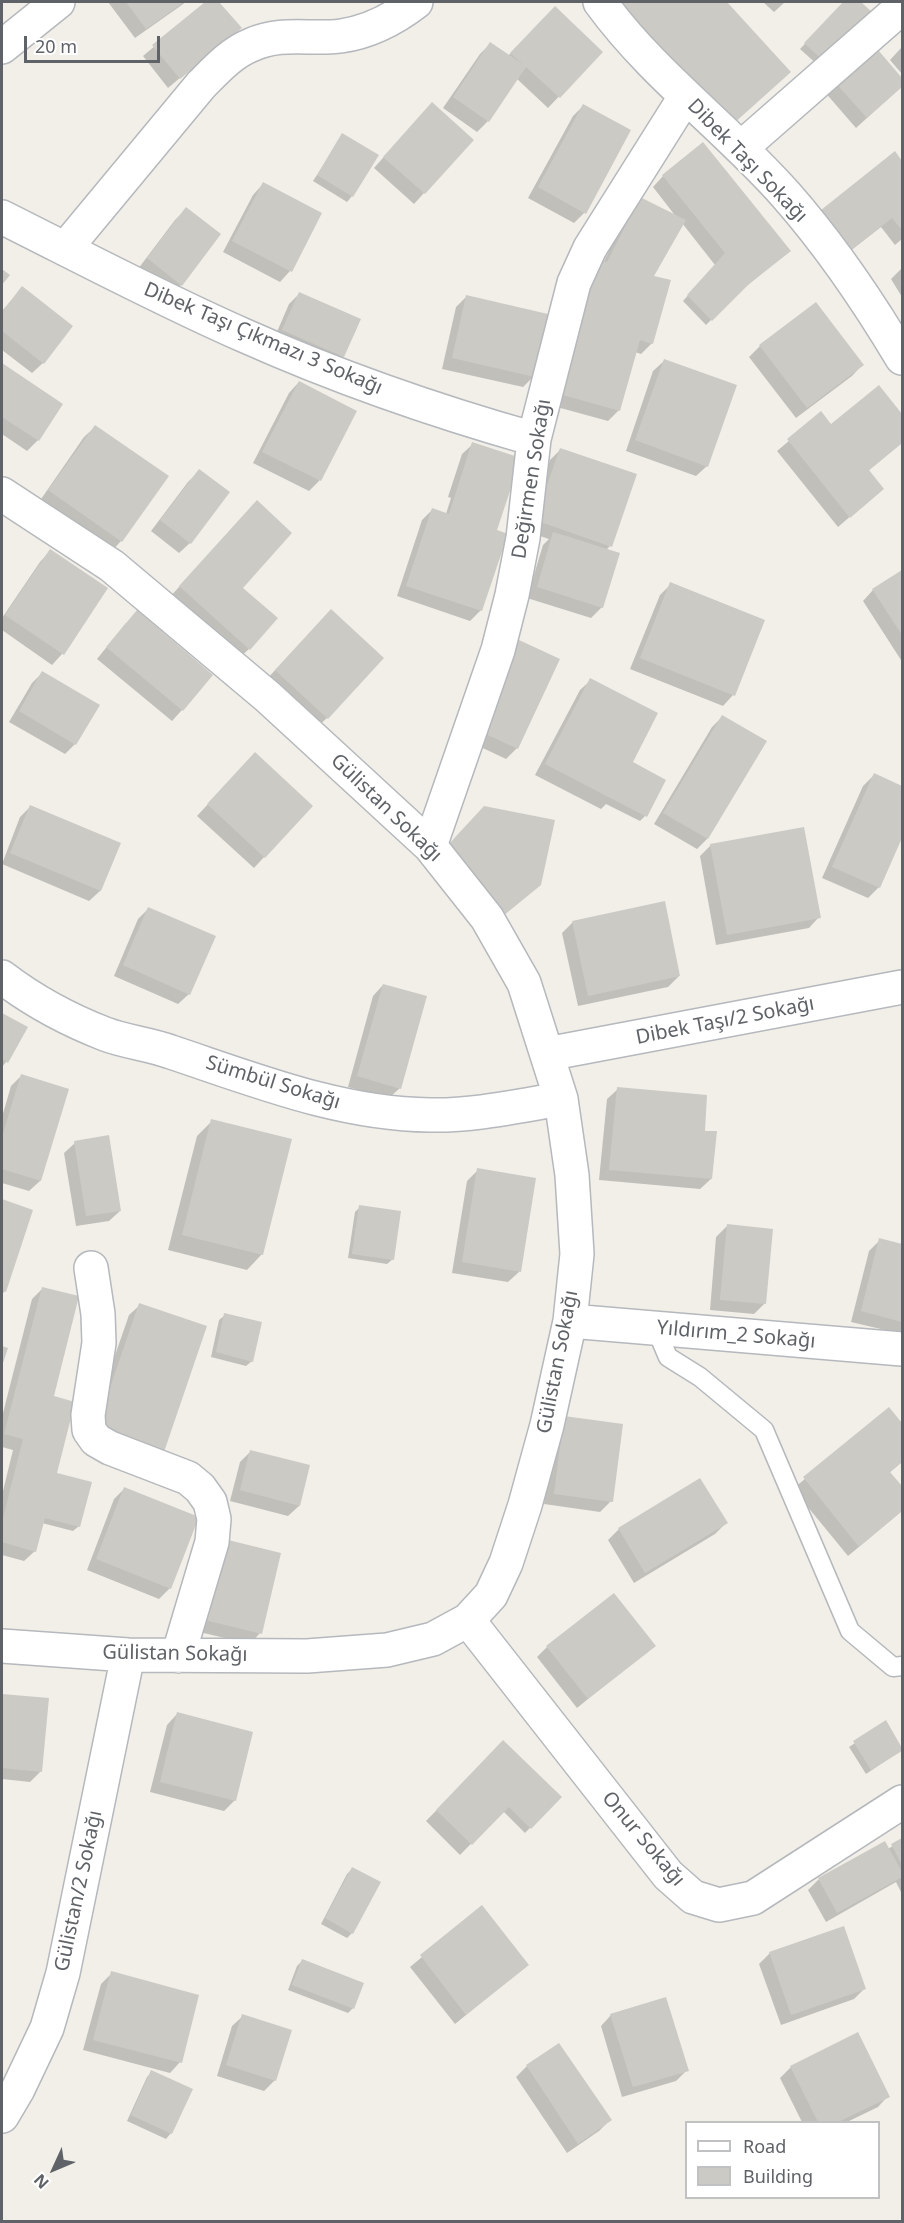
<!DOCTYPE html>
<html>
<head>
<meta charset="utf-8">
<style>
	body { margin:0 }
	#map { position:relative; width:904px; height:2223px; overflow:hidden; background:#f1efe8; font-family:"Noto Sans",sans-serif }
	canvas { display:block }
	.frame { position:absolute; inset:0; border:3px solid #5f6368; pointer-events:none }
	.legend { position:absolute; left:685px; top:2121px; width:195px; height:78px; box-sizing:border-box; background:#fff; border:2px solid #bfc1c3; margin:0; padding:8px 10px; list-style:none; font-size:18px; color:#5f6368 }
	.legend li { display:flex; align-items:center; gap:12px; height:30px }
	.legend b { width:30px; border:2px solid #bfc1c3 }
	.north { position:absolute; left:24px; top:2139px; width:60px; height:60px; -webkit-text-stroke:4px #fff; paint-order:stroke; rotate:226deg; font-size:16px; font-weight:700; line-height:24px; text-align:center; color:#5f6368 }
	.north::after { content:''; display:block; margin:auto; width:21px; height:27px; background:#5f6368; clip-path:polygon(50% 0,100% 100%,50% 72%,0 100%) }
	.scale { position:absolute; left:24px; top:36px; width:136px; height:27px; box-sizing:border-box; border:3px solid #5f6368; border-top:0; padding-left:8px; font-size:18px; line-height:21px; white-space:nowrap; color:#5f6368; -webkit-text-stroke:4px #fff; paint-order:stroke }
</style>
</head>
<body>
<div id="map">
<canvas width="904" height="2223"></canvas>
<div class="frame"></div>
<ul class="legend">
<li><b style="height:8px;background:#fff"></b>Road</li>
<li><b style="height:16px;background:#cccac5"></b>Building</li>
</ul>
<div class="north">N</div>
<div class="scale">20 m</div>
</div>
<script>
const context = document.querySelector('canvas').getContext('2d');
context.lineJoin = 'round';
function paint(path, color) {
  context.fillStyle = color;
  context.fill(path, 'evenodd');
}
function trace(path, color, width, dash) {
  context.strokeStyle = color;
  context.lineWidth = width;
  context.lineCap = dash ? 'butt' : 'round';
  context.setLineDash(dash || []);
  context.stroke(path);
}
function write(font, color, halo, rows, align = 'center') {
  context.font = font + ' "Noto Sans",sans-serif';
  context.lineWidth = 4.5;
  context.setLineDash([]);
  context.textBaseline = 'middle';
  context.strokeStyle = halo;
  context.fillStyle = color;
  for (const [text, x, y, turn = 0] of rows) {
    context.save();
    context.translate(x, y);
    context.rotate((+turn || 0) * Math.PI / 180);
    context.textAlign = isNaN(turn) ? turn : align;
    if (halo) context.strokeText(text, 0, 0);
    context.fillText(text, 0, 0);
    context.restore();
  }
}
paint(new Path2D(`
	M108,2H186L135,38Z
	M207,2H217L239,28L168,88L143,56Z
	M609,2H725L789,72L716,139Z
	M763,2H785L774,12Z
	M845,2H859L871,13L820,67L800,49Z
	M544,18L601,52L548,108L516,78L488,121L477,132L443,108L480,54L490,44L508,56Z
	M872,46L902,80V86L856,128L823,90Z
	M902,47V74L890,60Z
	M583,106L584,213L574,223L528,198L573,116Z
	M421,115L424,193L414,204L374,168Z
	M343,135L352,196L347,202L313,181Z
	M895,153L902,163V239L895,245L881,227L840,259L811,222Z
	M663,176L789,251L737,294L706,325L683,301L715,265L682,223L652,277V343L641,354L635,352L619,410L608,421L546,404L603,263L630,209L641,199L677,218L653,187Z
	M263,184L320,214L290,271L280,282L223,252L253,195Z
	M186,209L181,285L170,295L138,269L175,220Z
	M902,268V297L891,279Z
	M22,288L43,363L32,373L2,350V311Z
	M299,294L343,356L332,367L273,341L289,304Z
	M466,297L534,376L523,387L442,369L456,307Z
	M760,346L862,365L852,376L796,418L749,357Z
	M664,361L707,466L696,476L626,451L653,371Z
	M2,365L61,405L38,440L27,451L2,434Z
	M299,382L355,411L319,481L309,491L253,463L289,393Z
	M879,387L902,417V443L868,471L882,489L838,527L777,451L821,414L831,426Z
	M95,427L121,541L111,552L39,502L84,437Z
	M473,444L481,610L470,621L397,596L422,520L432,510L446,514L451,498L448,497L462,454Z
	M561,449L610,546L606,550L602,607L591,618L527,598L543,545L549,539L525,531L550,460Z
	M199,471L190,543L179,553L151,531L188,482Z
	M246,513L241,588L249,649L238,659L169,598Z
	M50,551L106,589L62,654L52,665L2,630V618L40,562Z
	M902,571V659L901,660L863,601L873,590Z
	M671,584L733,695L723,706L630,669L660,595Z
	M320,622L327,718L316,728L265,681Z
	M126,623L182,710L172,721L97,659Z
	M519,642L558,660L517,748L506,759L468,741L509,652Z
	M42,673L75,744L65,754L9,722L32,683Z
	M591,680L645,816L640,821L606,804L601,809L535,775L580,690Z
	M722,717L707,839L697,849L654,824L712,727Z
	M244,765L311,806L254,868L197,816Z
	M874,775L902,788V834L879,887L868,898L822,878L863,786Z
	M30,807L119,844L100,891L89,901L2,864L20,817Z
	M711,845L819,917L809,928L716,945L700,856Z
	M149,908L189,994L178,1004L114,976L138,919Z
	M573,922L679,976L668,987L578,1006L562,933Z
	M383,985L400,1088L389,1098L348,1087L373,996Z
	M2,1014L26,1027L6,1062L2,1067Z
	M22,1075L68,1089L40,1181L29,1191L2,1183V1117L11,1086Z
	M618,1089L703,1132L711,1179L700,1189L599,1180L607,1099Z
	M212,1121L262,1254L247,1270L168,1250L197,1136Z
	M75,1143L120,1211L109,1221L76,1226L64,1153Z
	M478,1170L534,1179L519,1272L508,1282L452,1273L467,1181Z
	M2,1201L32,1211L5,1291L2,1294Z
	M360,1207L393,1259L387,1264L348,1258L355,1212Z
	M727,1226L765,1303L754,1314L710,1310L716,1237Z
	M880,1240L902,1246V1334L851,1322L869,1251Z
	M43,1288L52,1397L54,1478L79,1526L73,1531L42,1523L35,1551L24,1561L2,1555V1495L13,1450L2,1447V1417L32,1299Z
	M140,1305L205,1327L86,1439L129,1315Z
	M225,1315L252,1361L246,1366L211,1357L219,1320Z
	M888,1409L902,1425V1462L889,1473L902,1489V1511L848,1556L793,1489Z
	M621,1426L611,1501L600,1512L544,1504L554,1428Z
	M251,1451L308,1466L299,1506L288,1516L230,1501L240,1462Z
	M700,1480L726,1523L715,1534L634,1583L608,1540L619,1529Z
	M124,1489L170,1588L159,1599L87,1570L114,1499Z
	M210,1551L260,1633L250,1644L191,1630Z
	M654,1645L577,1708L537,1657L547,1647Z
	M2,1695L47,1699L41,1771L30,1782L2,1779Z
	M177,1714L235,1800L224,1811L150,1792L167,1725Z
	M885,1723L902,1750L866,1774L849,1747Z
	M503,1742L560,1797L525,1833L503,1811L460,1855L426,1821Z
	M902,1840V1894L896,1882L826,1922L808,1890L818,1880L885,1843L888,1849Z
	M352,1869V1933L347,1938L321,1924L347,1874Z
	M482,1907L527,1965L455,2024L410,1967Z
	M770,1953L864,1989L854,1999L781,2025L759,1964Z
	M302,1961L353,2008L348,2013L288,1990L297,1966Z
	M112,1973L180,2062L170,2073L83,2050L101,1984Z
	M611,2015L687,2070L676,2081L622,2097L601,2026Z
	M243,2016L275,2080L264,2091L217,2076L232,2026Z
	M857,2034L888,2096L878,2107L847,2122H802L780,2078L791,2067Z
	M527,2066L610,2120L599,2131L567,2153L516,2077Z
	M152,2072L171,2133L166,2139L127,2121L147,2077Z`), '#0003');
paint(new Path2D(`
	M126,2H184L146,29Z
	M205,2H219L242,28L180,79L152,45Z
	M620,2H727L791,72L732,125Z
	M843,2H861L873,13L826,63L804,43Z
	M555,6L603,52L560,98L526,67L489,122L453,97L490,42L524,65L510,53Z
	M873,44L902,78V87L867,118L832,79Z
	M432,102L474,140L425,194L383,157Z
	M583,104L631,130L586,214L538,187Z
	M342,133L379,155L353,197L317,175Z
	M703,142L791,251L749,284L712,321L687,295L725,253L662,175Z
	M895,151L902,161V230L892,218L851,250L821,210Z
	M263,182L322,213L292,272L232,241Z
	M640,197L686,220L654,276L671,280L653,344L640,340L620,411L556,393L593,259L607,262Z
	M186,207L221,234L182,286L147,258Z
	M2,269L10,275L2,285Z
	M22,286L73,326L44,364L2,331V312Z
	M299,292L361,319L344,357L282,330Z
	M466,295L548,314L535,377L452,358Z
	M816,302L864,365L807,408L759,345Z
	M664,359L737,385L708,467L635,440Z
	M2,363L63,404L39,441L2,417Z
	M299,381L357,411L321,481L262,452Z
	M879,385L902,414V443L869,470L884,489L850,518L787,439L821,411L831,424Z
	M95,425L169,476L122,542L48,490Z
	M472,442L521,458L497,530L508,534L482,611L406,586L432,508L449,514Z
	M560,448L637,474L612,547L535,520Z
	M199,469L230,492L191,544L160,520Z
	M257,500L292,533L243,588L278,618L250,650L179,586Z
	M553,532L620,553L603,608L537,587Z
	M50,549L108,588L64,655L5,615Z
	M902,570V635L872,589Z
	M670,582L765,620L735,696L640,658Z
	M331,609L384,658L328,719L275,670Z
	M137,610L213,675L183,711L106,647Z
	M519,640L560,659L518,749L477,730Z
	M42,671L100,705L76,745L19,711Z
	M590,678L658,713L633,762L666,780L647,817L545,764Z
	M722,715L767,741L708,839L663,813Z
	M255,752L313,806L265,858L207,804Z
	M874,773L902,786V838L880,888L832,867Z
	M30,805L121,843L101,891L10,853Z
	M484,806L555,820L541,885L503,916L447,846Z
	M804,827L821,918L727,935L710,844Z
	M665,901L680,976L588,996L572,921Z
	M148,907L216,936L190,995L123,965Z
	M383,984L427,996L401,1089L357,1076Z
	M2,1013L28,1027L8,1063L2,1059Z
	M21,1074L69,1089L41,1181L2,1169V1137Z
	M617,1087L707,1095L705,1131H717L712,1179L609,1170Z
	M211,1119L292,1139L263,1255L182,1235Z
	M109,1135L121,1211L86,1216L74,1141Z
	M477,1168L536,1178L521,1272L462,1262Z
	M2,1199L33,1210L6,1292L2,1290Z
	M359,1205L401,1211L394,1260L352,1254Z
	M727,1224L773,1229L766,1304L720,1300Z
	M879,1238L902,1244V1322L861,1311Z
	M42,1287L79,1296L54,1396L75,1402L57,1473L92,1482L80,1527L45,1518L36,1552L2,1542V1522L23,1439L4,1434Z
	M139,1303L207,1326L164,1452L96,1429Z
	M224,1313L262,1322L253,1362L216,1352Z
	M2,1346L8,1348L2,1366Z
	M889,1407L902,1423V1462L890,1472L902,1486V1511L859,1547L803,1477Z
	M564,1416L623,1424L613,1502L554,1494Z
	M250,1450L310,1465L300,1506L240,1490Z
	M700,1478L728,1523L645,1573L618,1528Z
	M124,1487L199,1517L171,1589L96,1559Z
	M220,1538L281,1553L262,1634L201,1619Z
	M614,1593L656,1646L588,1699L546,1646Z
	M2,1694L49,1698L42,1772L2,1768Z
	M177,1712L253,1732L236,1801L160,1782Z
	M886,1720L902,1748V1751L871,1770L853,1741Z
	M503,1740L562,1797L531,1829L509,1807L472,1845L436,1810Z
	M902,1838V1865L891,1844Z
	M885,1841L902,1872V1877L837,1913L818,1878Z
	M352,1867L381,1882L353,1934L325,1918Z
	M482,1905L529,1965L466,2015L420,1955Z
	M844,1926L866,1989L791,2015L769,1952Z
	M302,1959L364,1983L354,2009L292,1985Z
	M111,1971L199,1995L182,2063L93,2040Z
	M666,1997L689,2071L633,2087L610,2014Z
	M242,2014L292,2030L276,2081L226,2065Z
	M858,2032L890,2097L838,2122H818L790,2066Z
	M559,2043L612,2120L578,2144L526,2065Z
	M151,2070L193,2089L172,2134L131,2115Z`), '#cccac5');
const service = new Path2D(`
	M656,1329L668,1357L700,1377L764,1430L850,1631L893,1667L902,1666`);
const minor = new Path2D(`
	M600,2C653,75 727,128 786,195C830,245 868,301 902,358
	M2,47L58,2
	M741,148L902,7
	M2,217C82,257 161,299 243,335C337,377 435,411 534,439
	M65,249L201,85C215,71 231,53 251,45C282,31 310,40 341,36C369,32 394,19 416,2
	M2,494L112,566L268,697L430,846L487,918L524,983L561,1099L572,1175L577,1254L570,1321L547,1425L525,1505L506,1563L491,1595L468,1620L433,1639L387,1650L307,1656L128,1655L2,1646
	M430,846L498,650L512,595L523,538L534,439L574,283L590,248L685,97
	M2,977C32,1000 69,1020 105,1034C126,1042 149,1044 171,1052C255,1080 340,1114 430,1115C474,1116 518,1106 561,1099
	M547,1054L902,987
	M91,1268L98,1314L99,1343L88,1415L89,1430L96,1440L110,1448L188,1478L200,1488L210,1502L214,1519L212,1542L178,1656
	M570,1321L902,1349
	M468,1620L668,1875L693,1897L719,1905L753,1898L902,1802
	M2,2116L18,2089L47,2028L63,1973L128,1655`);
trace(service, '#b5b8bc', 21);
trace(minor, '#b5b8bc', 36);
trace(service, '#fff', 18);
trace(minor, '#fff', 33);
write('20px', '#5f6368', '#fff', [
	["Dibek Taşı Sokağı",747,161,46],
	["Dibek Taşı Çıkmazı 3 Sokağı",263,339,23],
	["Değirmen Sokağı",532,479,-81],
	["Gülistan Sokağı",386,808,44],
	["Dibek Taşı/2 Sokağı",725,1021,-11],
	["Sümbül Sokağı",273,1083,17],
	["Yıldırım_2 Sokağı",736,1335,5],
	["Gülistan Sokağı",558,1362,-79],
	["Gülistan Sokağı",175,1654,1],
	["Onur Sokağı",643,1839,50],
	["Gülistan/2 Sokağı",79,1891,-78]
]);
</script>
</body>
</html>
